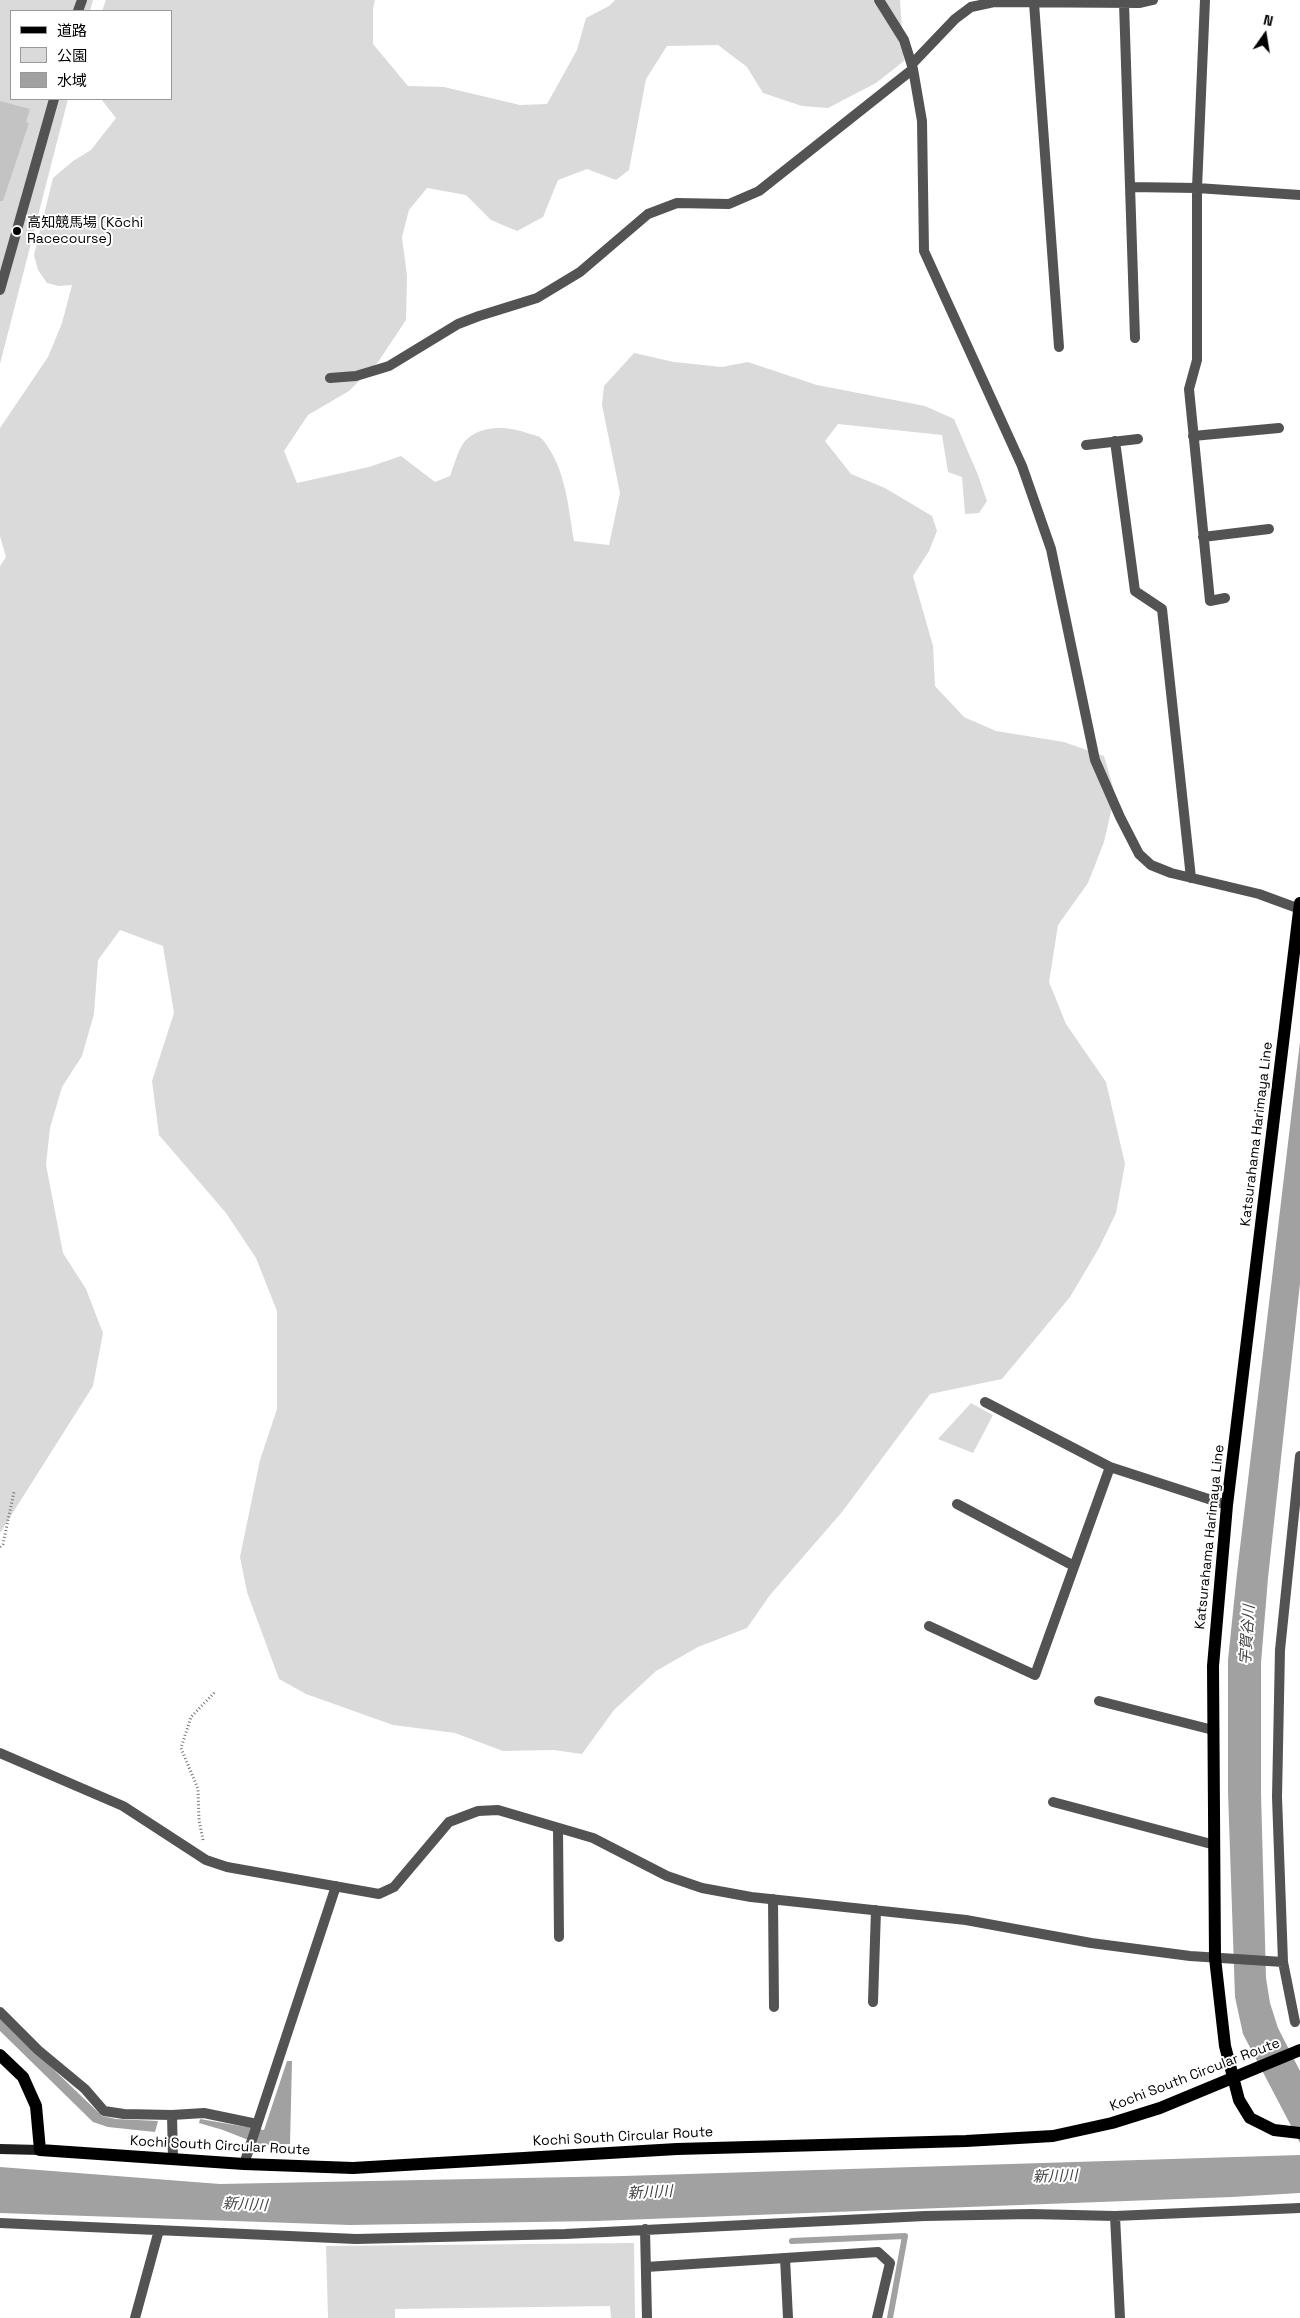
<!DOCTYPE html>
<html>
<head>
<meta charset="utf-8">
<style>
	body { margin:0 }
	#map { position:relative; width:1300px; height:2318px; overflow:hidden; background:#fff; font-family:"Space Grotesk","Noto Sans JP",sans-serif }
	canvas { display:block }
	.legend { position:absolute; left:10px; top:10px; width:162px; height:90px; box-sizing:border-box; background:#fff; border:1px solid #999; margin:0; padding:6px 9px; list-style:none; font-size:15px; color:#000 }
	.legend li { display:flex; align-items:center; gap:10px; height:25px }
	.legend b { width:25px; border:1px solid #999 }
	.north { position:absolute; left:1240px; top:10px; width:50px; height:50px; -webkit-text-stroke:4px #fff; paint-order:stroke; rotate:13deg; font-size:14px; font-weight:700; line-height:20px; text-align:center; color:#000 }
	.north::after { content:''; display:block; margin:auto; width:18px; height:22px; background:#000; clip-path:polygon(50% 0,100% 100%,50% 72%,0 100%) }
</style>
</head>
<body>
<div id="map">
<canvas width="1300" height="2318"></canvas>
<ul class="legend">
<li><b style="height:6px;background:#000"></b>道路</li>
<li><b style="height:14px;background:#dadada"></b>公園</li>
<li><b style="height:14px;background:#a1a1a1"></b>水域</li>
</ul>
<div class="north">N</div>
</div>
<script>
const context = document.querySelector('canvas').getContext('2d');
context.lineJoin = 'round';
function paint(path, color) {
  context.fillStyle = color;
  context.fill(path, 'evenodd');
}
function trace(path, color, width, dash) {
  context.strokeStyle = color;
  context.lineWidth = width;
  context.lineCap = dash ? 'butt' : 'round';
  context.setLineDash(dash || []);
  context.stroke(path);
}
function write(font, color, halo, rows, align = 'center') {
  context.font = font + ' "Space Grotesk","Noto Sans JP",sans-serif';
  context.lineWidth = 4;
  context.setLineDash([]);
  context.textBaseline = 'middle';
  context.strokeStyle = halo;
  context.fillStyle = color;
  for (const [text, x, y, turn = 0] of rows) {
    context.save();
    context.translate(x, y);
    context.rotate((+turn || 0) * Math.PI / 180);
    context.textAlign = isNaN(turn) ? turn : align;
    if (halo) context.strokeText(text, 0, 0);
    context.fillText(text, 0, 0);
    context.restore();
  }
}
paint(new Path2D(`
	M0,0H93L90,11H11V99H68L0,364Z
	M106,0H375L373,9V44L408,86L444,87L520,105L547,104L577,50L586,18L609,6L615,0H900L904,61L876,83L828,108L802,106L763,93L747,67L718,45L667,46L646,79L629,170L616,180L587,169L558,180L543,217L517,231L491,220L466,195L427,188L409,210L402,237L407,276L406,320L378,362L349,391L308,415L284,451L297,483L369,467L401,456L435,482L450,476C454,466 458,449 465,441C481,424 509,426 530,434C534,435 540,436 543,440C566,469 568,506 574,541L609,545L620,493L602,405L604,386L634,353L674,362L722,367L748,362L817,385L925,406L954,419L978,475L987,501L979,513L965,514L962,477L948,472L942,435L838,424L825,441L851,474L885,488L932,516L937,531L929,551L913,576L933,646L935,686L964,717L996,731L1064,742L1104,756L1115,794L1104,842L1088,883L1058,925L1049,982L1066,1024L1106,1082L1125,1164L1116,1213L1099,1248L1070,1297L1002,1379L930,1394L842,1512L770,1595L747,1628L698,1647L656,1671L614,1710L582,1754L554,1750L503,1751L455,1733L393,1725L306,1694L279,1679L247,1592L240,1557L260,1460L277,1409V1311L256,1258L226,1213L159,1135L152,1081L174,1013L163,946L120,930L98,960L94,1014L82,1056L62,1087L50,1128L46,1165L63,1253L86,1289L103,1333L93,1386L0,1533V566L6,557L0,536V428L48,357L62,323L72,285L59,286L47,283L38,270L34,255L53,178L73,161L91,150L116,118L101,99H171V11H102Z
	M971,1403L993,1415L973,1453L938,1439Z
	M634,2243L635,2318H611L610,2306L395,2309V2318H328L326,2246Z`), '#dadada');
paint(new Path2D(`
	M1300,1042V1283L1268,1578L1261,1663V1793L1266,1978L1270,2003L1278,2028L1300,2071V2143L1243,2034L1235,1997L1228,1792V1660L1237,1573Z
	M0,2018L102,2116L116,2119L158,2121L155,2132L108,2127L93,2122L0,2031Z
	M287,2061H292L290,2144L261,2145L223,2130L199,2123L200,2119L264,2130Z
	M1300,2155V2193L1232,2197L596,2221L350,2225L0,2213V2167L220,2184L624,2176Z`), '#a1a1a1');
trace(new Path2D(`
	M792,2241L905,2236L890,2318`), '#a1a1a1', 6);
paint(new Path2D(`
	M0,101L30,109L26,122L29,123L3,201H0Z`), '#c3c3c3');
trace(new Path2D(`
	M0,1547L3,1544L14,1492
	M203,1840L199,1820L198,1789L181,1748L191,1717L215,1692`), '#757575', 3, [1, 2.5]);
trace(new Path2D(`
	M78,11L82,0
	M0,290L54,99
	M785,2258L788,2318`), '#535353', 10);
trace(new Path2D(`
	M879,0L904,40L913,69L922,121L924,251L1022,466L1051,549L1095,760L1120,817L1139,854L1151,865L1171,873L1259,894L1300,909
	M1205,0L1197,188V360L1189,389L1210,601L1225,598
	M1034,3L1059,347
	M1124,3L1135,338
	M912,64L955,19L971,7L994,2L1140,3L1153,0
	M1130,187L1197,188L1300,195
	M330,378L356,376L389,366L458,324L479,316L537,298L580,272L648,214L677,203L729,204L759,191L913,69
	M1193,436L1279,428
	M1115,441L1135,591L1162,609L1191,878
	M1086,445L1138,439
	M1203,537L1269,529
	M985,1402L1110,1467L1227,1505
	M957,1504L1074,1566
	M929,1626L1035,1675L1110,1467
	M1099,1701L1213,1730
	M0,1753L123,1806L206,1860L227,1867L379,1894L394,1887L449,1822L478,1811L498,1810L593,1838L667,1876L702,1888L751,1897L966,1920L1091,1943L1190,1956L1283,1962
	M1053,1802L1215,1845
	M558,1829L559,1937
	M773,1899L774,2007
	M873,2002L876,1910
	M0,2012L38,2050L85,2089L104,2111L124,2114L172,2115L204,2113L257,2124
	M1295,2022L1283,1962L1277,1797L1280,1650L1300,1456
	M172,2115L173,2159
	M244,2164L336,1886
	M1115,2216L1120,2318
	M0,2223L356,2239L565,2234L925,2216L1031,2214L1115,2216L1300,2208
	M645,2229L647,2318
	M646,2267L878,2252L890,2263L877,2318
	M135,2318L159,2230`), '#535353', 10);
trace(new Path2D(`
	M0,2149L40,2150`), '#202020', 10);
trace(new Path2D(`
	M1300,903L1227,1505L1213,1666L1215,1958L1225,2046L1239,2100L1250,2118L1274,2130L1300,2133
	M0,2055L23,2077L36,2106L40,2150L244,2164L353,2168L677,2149L966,2141L1053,2136L1112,2123L1160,2108L1300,2050`), '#000', 12);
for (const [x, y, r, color] of [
	[17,231,5,"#000"]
]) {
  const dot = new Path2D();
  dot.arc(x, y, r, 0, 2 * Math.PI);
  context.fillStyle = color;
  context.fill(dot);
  trace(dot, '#fff', 2);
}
write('14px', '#000', '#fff', [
	["高知競馬場 (Kōchi",27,223],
	["Racecourse)",27,239]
], 'left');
write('14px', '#000', '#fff', [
	["Katsurahama Harimaya Line",1257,1134,-83],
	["Katsurahama Harimaya Line",1210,1537,-84],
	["Kochi South Circular Route",1195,2075,-21],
	["Kochi South Circular Route",623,2137,-3],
	["Kochi South Circular Route",220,2146,3]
]);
write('italic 15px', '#424242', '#fff', [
	["宇賀谷川",1248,1635,-86],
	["新川川",1055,2177,-2],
	["新川川",650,2193,-3],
	["新川川",245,2205,3]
]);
</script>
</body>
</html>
